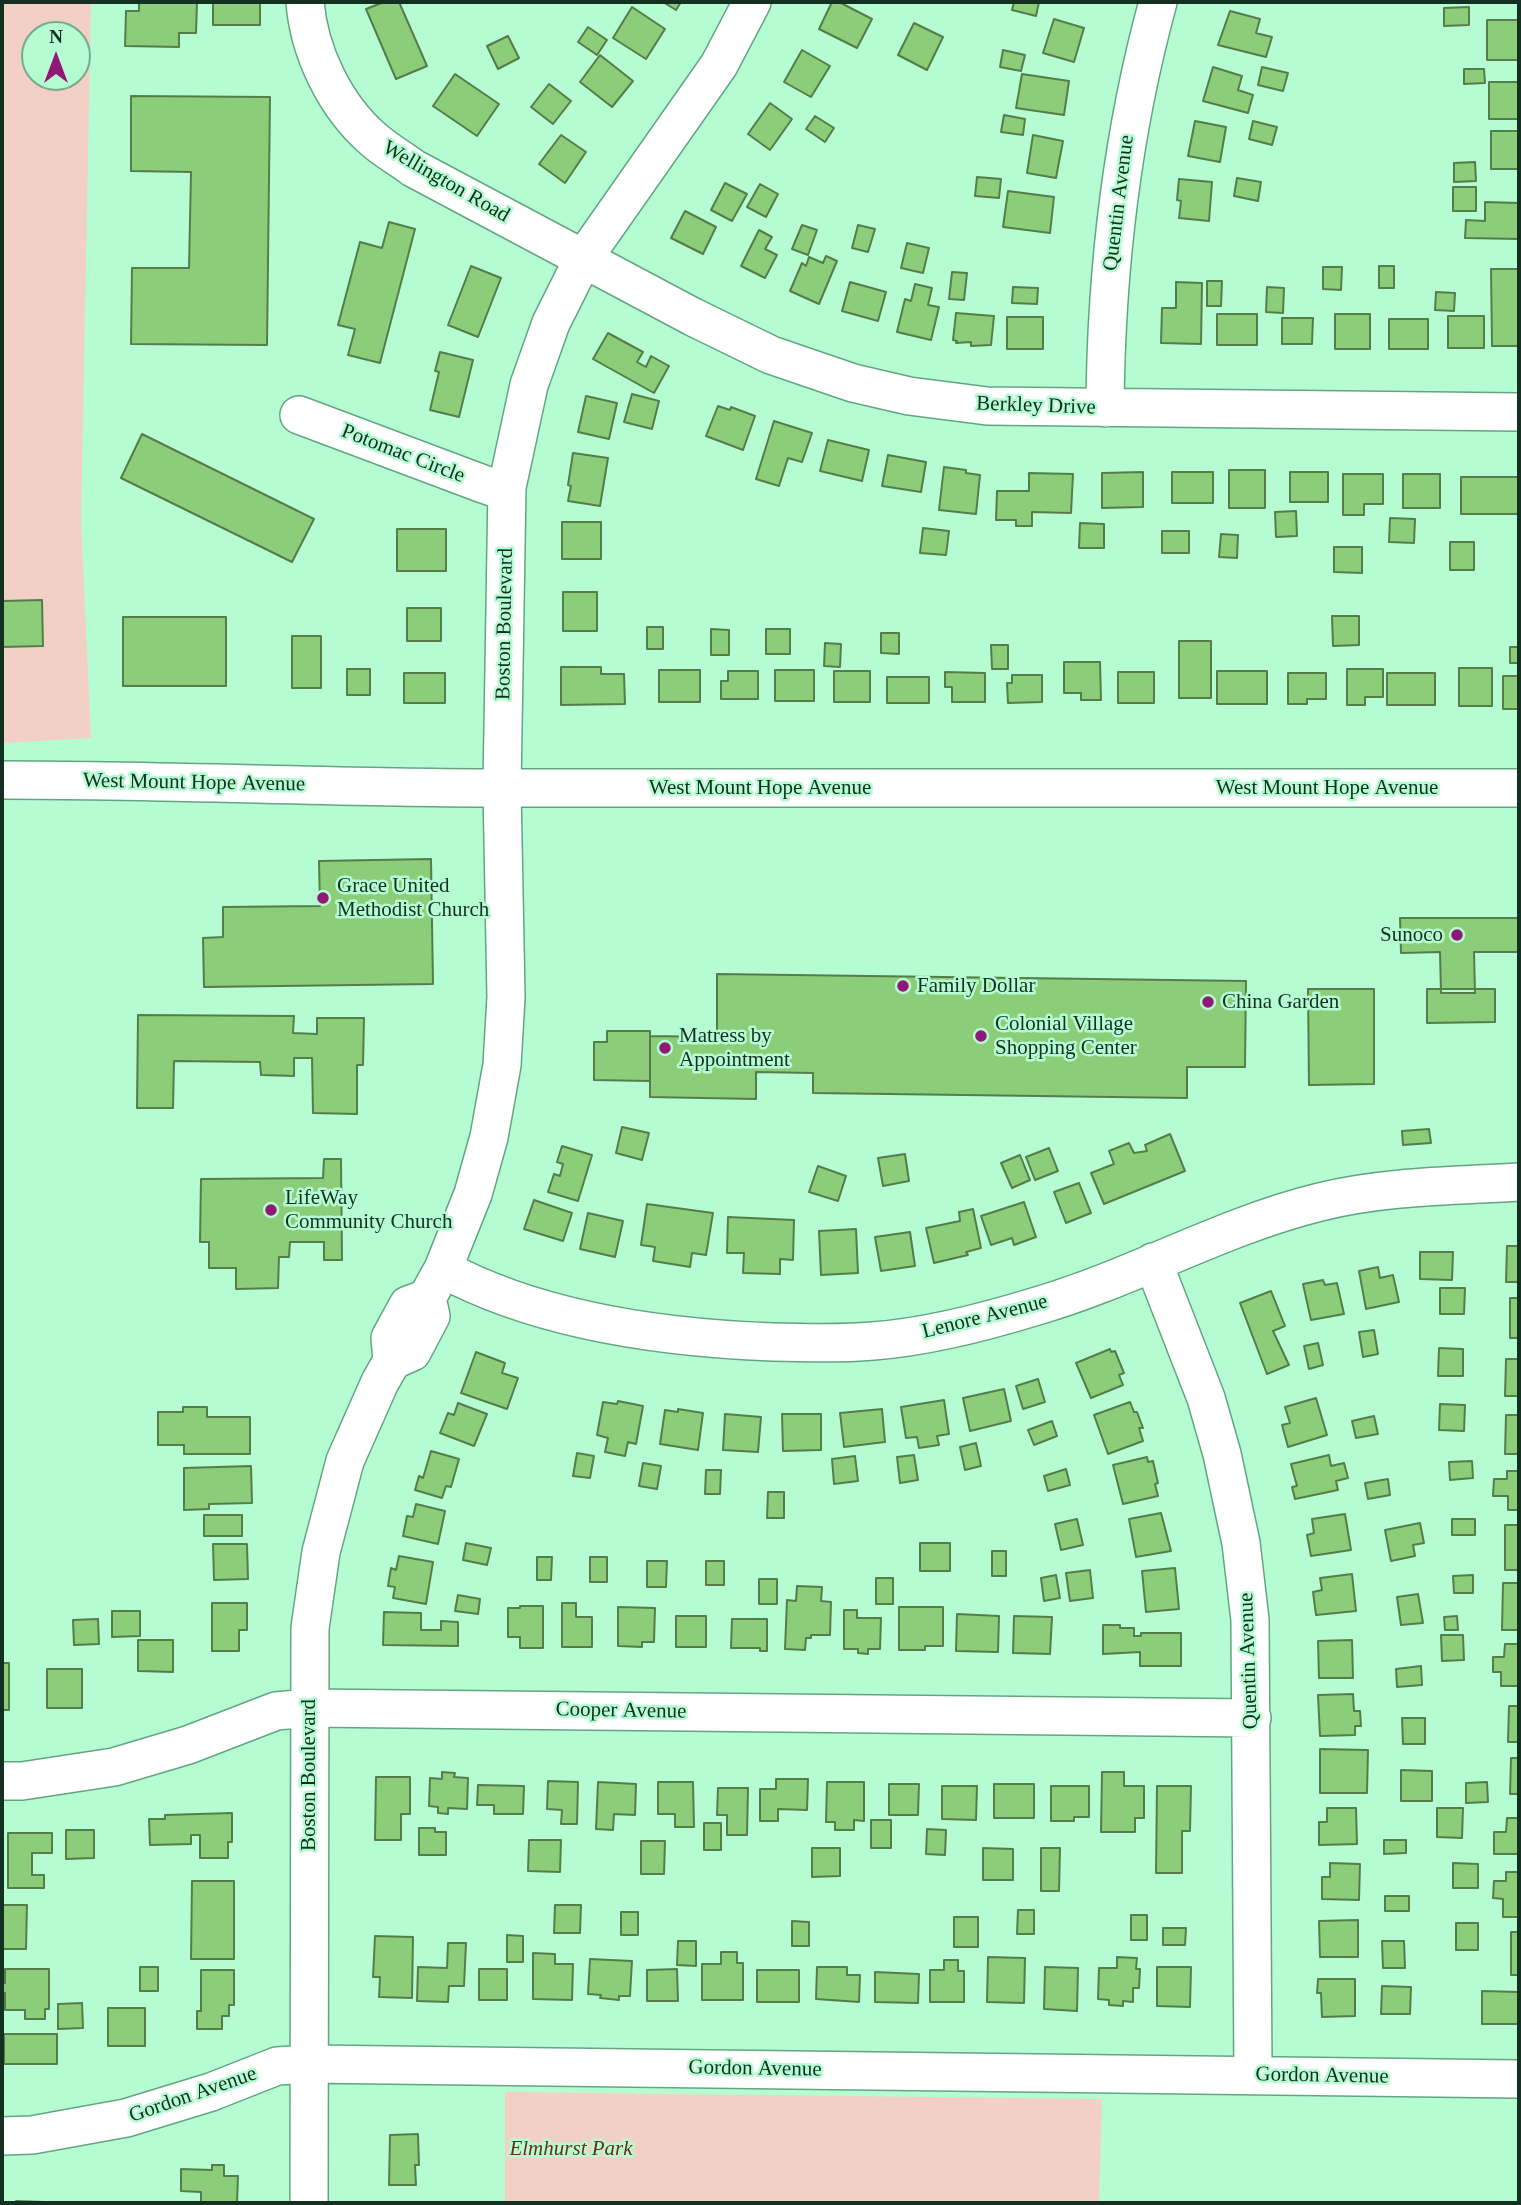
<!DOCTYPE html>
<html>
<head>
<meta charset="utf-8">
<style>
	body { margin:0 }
	#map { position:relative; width:1521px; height:2205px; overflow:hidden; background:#b6fcd3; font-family:"Times New Roman",serif }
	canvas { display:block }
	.frame { position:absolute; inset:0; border:4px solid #133021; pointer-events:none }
	.north { position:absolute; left:21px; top:21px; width:70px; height:70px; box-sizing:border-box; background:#b6fcd3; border:2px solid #75aa8c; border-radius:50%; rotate:0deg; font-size:19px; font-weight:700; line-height:28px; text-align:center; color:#133021 }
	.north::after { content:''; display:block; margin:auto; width:24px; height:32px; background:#901876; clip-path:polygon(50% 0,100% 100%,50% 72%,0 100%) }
</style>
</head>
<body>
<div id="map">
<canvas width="1521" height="2205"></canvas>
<div class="frame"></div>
<div class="north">N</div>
</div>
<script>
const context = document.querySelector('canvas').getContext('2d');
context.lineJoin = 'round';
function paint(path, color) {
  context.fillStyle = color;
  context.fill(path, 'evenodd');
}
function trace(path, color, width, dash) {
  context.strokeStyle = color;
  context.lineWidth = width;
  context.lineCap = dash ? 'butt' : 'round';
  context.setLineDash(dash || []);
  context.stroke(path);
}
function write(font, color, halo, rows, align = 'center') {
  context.font = font + ' "Times New Roman",serif';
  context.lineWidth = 5;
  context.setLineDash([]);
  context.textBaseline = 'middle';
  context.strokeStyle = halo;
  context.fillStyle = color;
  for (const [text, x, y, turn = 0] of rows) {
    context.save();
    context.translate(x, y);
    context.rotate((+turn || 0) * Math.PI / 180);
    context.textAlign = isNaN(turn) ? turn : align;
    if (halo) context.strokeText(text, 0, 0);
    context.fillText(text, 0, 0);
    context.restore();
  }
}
paint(new Path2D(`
	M2,2H91L81,522L91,738L2,743ZM35,35H77V77H35Z
	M505,2092L1102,2099L1099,2203H505Z`), '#f3d0c5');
const building = new Path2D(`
	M139,2H197L196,33H179V47L125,46L126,11H139Z
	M213,2H260V25H213Z
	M384,2H399L427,66L396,79L366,9Z
	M663,2H681L676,10Z
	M832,2H839L872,19L857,48L819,29Z
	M1014,2H1039L1036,16L1012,10Z
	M632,7L665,29L646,59L613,38Z
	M1469,7V25L1444,26V8Z
	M1230,11L1260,19L1256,33L1272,37L1266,57L1218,45Z
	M1054,19L1084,28L1074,62L1043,53Z
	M1487,20H1518V60H1487Z
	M914,23L943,37L927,70L898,55Z
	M588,27L607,40L597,55L578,42Z
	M508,36L519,58L498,69L487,46Z
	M802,50L830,66L811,97L784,82Z
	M1003,50L1025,55L1021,71L1000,67Z
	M600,55L633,81L612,107L580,82Z
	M1213,67L1242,76L1238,90L1253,95L1248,113L1203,101Z
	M1262,67L1288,73L1283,91L1258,85Z
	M1464,69H1484L1485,83L1464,84Z
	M455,74L499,104L477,136L433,106Z
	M1022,74L1069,81L1064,115L1016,108Z
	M1489,82H1519V119H1489Z
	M549,84L571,101L553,124L531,107Z
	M131,96L270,97L267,345L131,344L132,268H189L191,172L131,171Z
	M770,103L792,119L770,150L748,134Z
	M1004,115L1025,119L1023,135L1001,132Z
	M815,116L834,128L825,142L806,129Z
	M1195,121L1226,127L1220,162L1188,156Z
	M1253,121L1277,127L1272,145L1249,139Z
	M1491,131H1519V169H1491Z
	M561,135L586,152L565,183L539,164Z
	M1033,135L1063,141L1056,178L1027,173Z
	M1475,162L1476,181L1454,182V163Z
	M977,177L1001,179L999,198L975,196Z
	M1237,178L1261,182L1258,201L1234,196Z
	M1179,179L1212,182L1209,221L1179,218L1181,201L1177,200Z
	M725,183L747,194L732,221L711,210Z
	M760,184L778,194L766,217L747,207Z
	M1453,187H1476V211H1453Z
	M1008,191L1054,197L1050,233L1003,227Z
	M1485,202L1519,203V239L1465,238L1466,220L1485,221Z
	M685,211L716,227L703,254L671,238Z
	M389,222L415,229L380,363L348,355L355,329L338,325L360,242L382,248Z
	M802,225L817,230L808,255L792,249Z
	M858,225L875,229L868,252L852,248Z
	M759,230L772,237L765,249L777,255L765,278L741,266Z
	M907,243L929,248L923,273L901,268Z
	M826,256L837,261L819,304L790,291L802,263L806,266L809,257L823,263Z
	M471,266L501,278L478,337L448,325Z
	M1379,266H1394V288H1379Z
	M1323,267H1342L1341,290L1323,289Z
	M1491,269H1519V346H1492Z
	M952,272L967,273L964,300L949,299Z
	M1207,281H1222L1221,306H1207Z
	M850,282L886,292L878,321L842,311Z
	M1176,282L1202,283L1201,344L1161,343L1162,308H1176Z
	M915,284L932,288L928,305L939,307L931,340L897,332L905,299L911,301Z
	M1013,287L1038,288L1037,304L1012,303Z
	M1267,287L1284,288L1283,313L1266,312Z
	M1436,292L1455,293L1454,311L1435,310Z
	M956,313L994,316L991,345L971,346V342L956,343L957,341L953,340Z
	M1217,314H1257V345H1217Z
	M1335,314H1370V349H1335Z
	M1448,316H1484V348H1448Z
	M1007,317H1043V349H1007Z
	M1282,318H1313L1312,344H1282Z
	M1389,319H1428V349H1389Z
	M608,333L643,352L637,362L646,367L651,356L669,366L654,393L593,359Z
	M440,352L473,360L459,417L430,410L439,372L435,371Z
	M632,394L659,401L652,429L624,422Z
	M586,396L617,403L609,439L578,432Z
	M718,406L730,410L731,407L755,416L743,450L706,436Z
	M774,421L812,433L802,462L788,458L779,486L756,479Z
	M142,434L314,519L292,562L121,478Z
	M828,440L869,450L862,481L820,471Z
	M573,453L608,458L600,506L568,501L571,486L568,485Z
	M888,455L926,462L921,492L882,486Z
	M944,467L966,470V473L980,475L976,514L939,510Z
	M1229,470H1265V508H1229Z
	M1143,472V507L1102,508V473Z
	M1172,472H1213V503H1172Z
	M1290,472H1328V502H1290Z
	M1029,473L1073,474L1071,513L1032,512V526H1016V520H996L997,491H1029Z
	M1343,474H1383V504H1364V515H1343Z
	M1403,474H1440V508H1403Z
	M1461,477H1519V514H1461Z
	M1296,511L1297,536L1276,537L1275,512Z
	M1390,518L1415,519L1414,543L1389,542Z
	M562,522H601V559H562Z
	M1080,523L1104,524V548H1079Z
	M923,528L949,531L946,555L920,553Z
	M397,529H446V571H397Z
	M1162,531H1189V553H1162Z
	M1221,534L1238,535L1237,558L1219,557Z
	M1450,542H1474V570H1450Z
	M1334,547H1362V573L1334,572Z
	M563,592H597V631H563Z
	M42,600L43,646L2,647V601Z
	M407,608H441V641H407Z
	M1332,616H1359V645L1333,646Z
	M123,617H226V686H123Z
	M647,627H663V649H647Z
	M711,629L729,630V655H711Z
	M766,629H790V654H766Z
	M881,633H899V654L881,653Z
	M292,636H321V688H292Z
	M1179,641H1211V698H1179Z
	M825,643L841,644L840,667L824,666Z
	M991,645H1008V669H992Z
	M1510,647H1519V663H1510Z
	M1064,662H1100L1101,700H1081V693H1064Z
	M561,667H601V674H624L625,704L561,705Z
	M1459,668H1492V706H1459Z
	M347,669H370V695H347Z
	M1347,669H1383V697H1365V705H1347Z
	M659,670H700V702H659Z
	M775,670H814V701H775Z
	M728,671H758V699H721V681H728Z
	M834,671H870V702H834Z
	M1217,671H1267V704H1217Z
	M945,672L985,673V702H952V687H945Z
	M1118,672H1154V703H1118Z
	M404,673H445V703H404Z
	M1288,673H1326V699H1307V704H1288Z
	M1387,673H1435V705H1387Z
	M1012,675H1042V702L1008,703L1007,683H1012Z
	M1503,676H1519V709H1503Z
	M887,677H929V703H887Z
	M431,859L433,984L204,987L203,938L223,937V907L320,906L319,861Z
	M1400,918H1518V952H1474L1475,993H1441L1440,952L1401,953Z
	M717,974L1246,981L1245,1067H1187V1098L813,1093V1073L756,1072V1099L650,1097V1036L717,1037Z
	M1308,989H1374V1084L1309,1085Z
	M1427,989H1495V1022L1427,1023Z
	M138,1015L294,1016L293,1033L317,1034V1018H364L363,1065H357V1114L313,1113L312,1058H294V1076L261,1075L260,1062L174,1061L173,1108H137Z
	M607,1031H650V1081L594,1080V1042H607Z
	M622,1127L649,1133L642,1160L616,1153Z
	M1429,1129L1431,1143L1403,1145L1402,1131Z
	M1170,1134L1185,1171L1104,1204L1091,1173L1114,1164L1109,1151L1129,1143L1134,1153L1147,1151L1145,1145Z
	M562,1146L592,1155L578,1201L548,1192L554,1174L560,1176L563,1164L557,1162Z
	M1049,1148L1058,1171L1035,1180L1026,1157Z
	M905,1154L909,1181L883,1186L878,1158Z
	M1020,1155L1030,1180L1012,1188L1001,1163Z
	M324,1159H341L342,1260H324V1242H290L289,1257H279L278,1288L236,1289V1268H209V1242H200L201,1179L323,1178Z
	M818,1166L846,1176L838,1201L809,1192Z
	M1079,1183L1091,1213L1066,1223L1054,1192Z
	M534,1200L572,1213L563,1241L524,1229Z
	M1024,1202L1036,1237L1014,1245L1012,1238L991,1245L981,1216Z
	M647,1204L713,1213L706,1255L692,1253L690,1267L653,1261L655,1247L641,1245Z
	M973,1209L981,1248L966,1252L968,1255L934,1263L926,1228L960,1221L959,1212Z
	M588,1213L623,1221L615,1257L580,1249Z
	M728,1217L794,1220L793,1260L780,1259V1274L743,1273L744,1253H727Z
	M856,1229L858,1273L821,1275L819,1231Z
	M910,1232L915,1266L881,1271L875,1237Z
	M1507,1246H1519V1282H1506Z
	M1420,1252H1453L1452,1280L1420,1279Z
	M1378,1267L1380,1278L1393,1275L1399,1302L1366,1309L1359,1271Z
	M1323,1280L1325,1285L1337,1283L1344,1314L1311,1320L1303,1284Z
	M1440,1288H1465L1464,1314H1440Z
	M1271,1291L1285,1326L1273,1331L1289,1365L1267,1374L1240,1303Z
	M1510,1298H1519V1338H1510Z
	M1374,1330L1378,1354L1363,1357L1359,1332Z
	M1318,1343L1323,1365L1309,1369L1304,1346Z
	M1439,1348L1463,1349V1376H1438Z
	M1110,1349L1111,1352L1115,1351L1124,1373L1119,1375L1123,1385L1091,1398L1076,1363Z
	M476,1352L505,1363L502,1373L518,1378L507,1409L461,1393Z
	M1506,1359H1519V1396H1505Z
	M1038,1379L1045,1402L1023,1409L1016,1386Z
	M1004,1389L1011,1421L970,1431L963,1398Z
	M1316,1398L1327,1435L1288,1447L1282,1425L1290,1423L1285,1407Z
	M944,1400L949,1434L937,1436L939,1445L919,1448L917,1437L906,1438L901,1407Z
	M618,1401L643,1406L636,1444L628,1442L625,1456L605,1452L608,1438L597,1435L603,1402L617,1404Z
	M1130,1402L1134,1412H1137L1143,1428H1139L1143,1441L1108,1454L1094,1415Z
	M458,1403L487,1414L474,1446L440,1433L448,1413L454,1415Z
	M1440,1404L1465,1405L1464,1431L1439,1430Z
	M183,1407H207V1417H250V1454H184V1445H158V1412H183Z
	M678,1409L703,1413L698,1450L660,1444L665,1410L678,1412Z
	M882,1409L885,1442L844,1447L840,1413Z
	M725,1414L761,1417L758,1452L723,1450Z
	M782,1414H821V1450L783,1451Z
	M1506,1415H1519V1454H1505Z
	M1374,1416L1378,1434L1356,1438L1352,1421Z
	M1052,1421L1057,1436L1034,1445L1028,1430Z
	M976,1443L981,1466L965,1470L960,1447Z
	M431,1451L459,1459L451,1487L446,1486L442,1498L415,1490L419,1476L423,1478Z
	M577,1453L594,1456L590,1478L573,1476Z
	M914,1455L918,1480L900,1483L897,1457Z
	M1329,1455L1331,1466L1344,1463L1348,1478L1336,1481L1338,1490L1295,1499L1292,1487L1297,1486L1291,1464Z
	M855,1456L858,1481L834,1484L832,1459Z
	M1147,1457L1148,1462L1153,1461L1158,1483L1155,1484L1158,1496L1123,1504L1113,1465Z
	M1472,1461L1473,1478L1450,1480L1449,1462Z
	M643,1463L661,1466L657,1489L639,1486Z
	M251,1466L252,1503L209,1504V1509L184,1510V1468Z
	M1066,1469L1070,1485L1048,1491L1044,1476Z
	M706,1470H721L720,1494H705Z
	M1507,1471H1519V1510H1508V1496H1493L1494,1479H1507Z
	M1388,1479L1390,1495L1368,1499L1365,1483Z
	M768,1492H784V1518H767Z
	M416,1504L445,1511L438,1544L403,1536L407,1516L413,1517Z
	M1161,1513L1171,1551L1136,1557L1129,1519Z
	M1345,1514L1351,1550L1311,1556L1307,1535L1314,1533L1312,1519Z
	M204,1515H242V1536H204Z
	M1077,1519L1083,1545L1061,1550L1055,1524Z
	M1452,1519H1475V1535H1452Z
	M1420,1523L1424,1543L1413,1545L1415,1556L1391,1561L1385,1530Z
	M1505,1525H1519V1570H1505Z
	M466,1543L491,1548L487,1565L463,1560Z
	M920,1543H950V1571H920Z
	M213,1544H247L248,1579L214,1580Z
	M992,1551H1006V1576H992Z
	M399,1556L433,1562L426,1604L393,1598L395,1587L388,1586L391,1568L396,1570Z
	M537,1557H552L551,1580H537Z
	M590,1557H607V1582H590Z
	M647,1561H667L666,1587H647Z
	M706,1561H724V1585H706Z
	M1175,1568L1179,1609L1146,1612L1142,1571Z
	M1090,1570L1093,1598L1070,1601L1066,1573Z
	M1352,1574L1356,1611L1316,1615L1313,1592L1322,1590L1320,1578Z
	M1056,1575L1060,1598L1044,1601L1041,1578Z
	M1473,1575V1593H1454L1453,1576Z
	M876,1578H893V1604H876Z
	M759,1579H777V1604H759Z
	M1503,1583H1519V1630H1502Z
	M797,1586L822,1587L821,1601L831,1602L830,1635H811V1638H806L805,1650L785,1649L787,1600L796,1601Z
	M1418,1594L1423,1623L1401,1625L1397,1597Z
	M458,1595L480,1599L478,1614L455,1611Z
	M212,1603H247V1630H239V1651H212Z
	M562,1603H576V1617H592V1647H562Z
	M520,1606H543V1648H520V1637H508V1608H520Z
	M618,1607L655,1608L654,1642H642V1647L618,1646Z
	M899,1607H943V1646H925V1650H899Z
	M844,1610H857V1618H881L880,1649H868V1654L858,1653V1649H844Z
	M112,1611H140V1636L112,1637Z
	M384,1612L421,1613V1630H441V1621L458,1622V1646L383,1645Z
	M957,1614L999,1616L998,1652L956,1651Z
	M676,1616H706V1647H676Z
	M1014,1616L1052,1617L1050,1654L1013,1653Z
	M1457,1616L1458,1630H1445L1444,1617Z
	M98,1619L99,1644L74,1645L73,1620Z
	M732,1619H767V1651H760V1648H731Z
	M1103,1625H1120V1628H1134V1636H1141V1633H1181V1666H1140V1652L1103,1654Z
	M1441,1635H1463L1464,1660L1442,1661Z
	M138,1640H173V1672L138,1671Z
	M1352,1640L1353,1678H1319L1318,1641Z
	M1505,1644H1519V1686H1501V1672H1493V1657H1504Z
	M2,1663H9V1710H2Z
	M1421,1666L1422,1685L1397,1687L1396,1669Z
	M47,1669H82V1708H47Z
	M1353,1694L1354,1711H1360L1361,1726H1355V1735L1320,1736L1318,1695Z
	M1509,1706H1519V1742H1508Z
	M1402,1718H1425V1744H1403Z
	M1320,1749L1368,1750L1367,1793H1320Z
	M1511,1758H1519V1794H1510Z
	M1401,1770L1432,1771V1801H1401Z
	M442,1772L455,1773L454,1777L468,1778L467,1809L448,1808V1814L438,1813V1807L429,1806L430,1778L442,1779Z
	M1102,1772H1124V1786H1144V1818H1135V1832H1101Z
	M376,1777H410V1814H401V1840H375Z
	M776,1779H808L807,1810L778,1809V1821H760V1789H776Z
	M548,1781L578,1782L577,1824H561L562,1810L547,1809Z
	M598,1782L636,1784L635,1815L614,1814L613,1830L596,1829Z
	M658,1782H693L694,1827H675V1814H658Z
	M827,1782H864V1821L854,1820V1830H835V1822H826Z
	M1487,1782L1488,1802L1466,1803V1783Z
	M889,1784H919L918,1815H889Z
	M994,1784H1034V1818H994Z
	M478,1785L524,1786L523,1814H494V1805H477Z
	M942,1786H977L976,1820L942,1819Z
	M1051,1786H1089V1817H1074V1821H1051Z
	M1157,1786H1191L1190,1831H1182V1873H1156Z
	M718,1788H748L747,1835H727V1815H717Z
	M1327,1808H1356L1357,1844L1319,1845V1822H1327Z
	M1437,1808H1463L1462,1838L1437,1837Z
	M232,1813V1842H228V1858H200V1835H191V1844L150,1845L149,1819H165V1815Z
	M1507,1818H1519V1854H1494V1832H1506Z
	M871,1820H891V1848H871Z
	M704,1823H721V1850H704Z
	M419,1828H435V1832H446V1855H419Z
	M927,1829L946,1830L945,1855L926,1854Z
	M66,1830H94V1858L66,1859Z
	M8,1833H52V1853H32V1875H44V1888H8Z
	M529,1840H561L560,1872L528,1871Z
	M1384,1840H1406V1853L1384,1854Z
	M641,1841H665L664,1874H641Z
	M812,1848H840V1876L812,1877Z
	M983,1848L1013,1849V1880H983Z
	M1041,1848H1060L1059,1891H1041Z
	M1330,1863L1360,1864L1359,1900L1322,1899V1877H1330Z
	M1453,1863L1478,1864V1888H1453Z
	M1506,1872H1519V1917H1503V1899L1493,1898L1494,1881H1506Z
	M192,1881H234V1959H191Z
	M1385,1896H1409V1911H1385Z
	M2,1905H27L26,1949H2Z
	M555,1905H581L580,1933H554Z
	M1018,1910H1034V1934H1017Z
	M621,1912H638V1935H621Z
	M1131,1915H1147V1940H1131Z
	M954,1917H978V1947H954Z
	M1358,1920V1957H1320L1319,1921Z
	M792,1921L809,1922V1946H792Z
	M1456,1923H1478V1950H1456Z
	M1163,1928H1186L1185,1945H1163Z
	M1511,1932H1519V1975H1511Z
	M507,1935L523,1936V1962H507Z
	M375,1936L413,1937L412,1998L379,1997L380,1977H373Z
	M678,1941H696V1966L677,1965Z
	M1382,1941H1404L1405,1968H1383Z
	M448,1943H466L464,1986H449L448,2002L417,2001L418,1967L447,1968Z
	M721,1952H737V1963H743V2000H702V1964H721Z
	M533,1953L555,1954V1964H573L572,2000L533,1999Z
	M988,1957L1025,1958L1024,2003L987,2002Z
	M1117,1957L1137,1958L1136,1969H1140L1139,1988H1133V2002L1123,2001V2006L1109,2005V2000L1098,1999L1099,1968H1117Z
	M590,1959L632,1961L630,1996H619V2000L600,1998L601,1995L588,1994Z
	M944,1960H958V1971H964V2002H930V1970H944Z
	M140,1967H158V1991H140Z
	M817,1967H847V1975H860L859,2002L816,1999Z
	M1045,1967L1078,1968L1077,2011L1044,2009Z
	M1157,1967H1191L1190,2007L1157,2006Z
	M5,1969H49V2009H45V2019H25V2010H5V1993L2,1992V1983H5Z
	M479,1969H507V2000H479Z
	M677,1969L678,2001H647V1970Z
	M201,1970H234V2005H229V2016H222V2029H197V2011H201Z
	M757,1970H799V2002H757Z
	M875,1972L919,1974L918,2003L875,2002Z
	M1318,1979H1355V2016L1322,2017L1321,1993H1317Z
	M1382,1986L1411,1987L1410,2014H1381Z
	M1482,1991L1519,1992V2024H1482Z
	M82,2003L83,2028L58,2029V2004Z
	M108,2008H145V2046H108Z
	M4,2034H57V2064H4Z
	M418,2134L419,2165H415L416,2185H389L390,2135Z
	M212,2165H224V2176H238L237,2203H201V2192L181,2191V2169L212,2170Z
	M16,2201L45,2202V2203H16Z`);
paint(building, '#8bcd78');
trace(building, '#557d4a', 2);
const minor = new Path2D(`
	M305,2C309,52 335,106 373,139C385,150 400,158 413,168L693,317L771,355L853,383L909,396L987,406L1519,412
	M1105,408C1106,269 1121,137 1158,2
	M299,415L483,484L495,488L507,487
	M2,780C159,780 317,787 474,788C823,789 1171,788 1519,788
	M1153,1262L1206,1398L1222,1454L1241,1543L1250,1620L1253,2074
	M443,1269C539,1321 665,1338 773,1342C806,1343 840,1344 873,1341C928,1337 985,1322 1037,1306C1133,1278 1222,1226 1320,1202C1385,1186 1452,1186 1519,1182
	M392,1361L412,1352L431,1316L427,1298
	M2,1781H22L114,1767L188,1745L276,1711L309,1708L1252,1718
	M2,2136L32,2135L126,2118L211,2092L277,2066L309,2064L1519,2079
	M309,2203L310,1628L321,1552L345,1461L380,1382L392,1361L390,1338L408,1305L427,1298L443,1269L473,1194L489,1137L502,1065L506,997L502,788L507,487L529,385L551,323L583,259L719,65L752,2`);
trace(minor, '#62a681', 40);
trace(minor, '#fff', 37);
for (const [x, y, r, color] of [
	[323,898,7,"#901876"],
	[1457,935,7,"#901876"],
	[903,986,7,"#901876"],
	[1208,1002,7,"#901876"],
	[981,1036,7,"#901876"],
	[665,1048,7,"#901876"],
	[271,1210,7,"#901876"]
]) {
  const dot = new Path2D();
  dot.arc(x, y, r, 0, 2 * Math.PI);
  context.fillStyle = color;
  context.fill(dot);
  trace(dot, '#b6fcd3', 2.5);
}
write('21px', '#133021', '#b6fcd3', [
	["Wellington Road",446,182,30],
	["Quentin Avenue",1119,203,-83],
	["Berkley Drive",1036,406,2],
	["Potomac Circle",403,454,21],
	["Boston Boulevard",505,624,-89],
	["West Mount Hope Avenue",194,783,1],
	["West Mount Hope Avenue",760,788],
	["West Mount Hope Avenue",1327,788],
	["Lenore Avenue",985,1317,-14],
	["Quentin Avenue",1249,1661,-92],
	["Cooper Avenue",621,1711,1],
	["Boston Boulevard",309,1775,-90],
	["Gordon Avenue",755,2069,1],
	["Gordon Avenue",1322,2076,1],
	["Gordon Avenue",193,2095,-19]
]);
write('21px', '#133021', '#b6fcd3', [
	["Grace United",337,886],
	["Methodist Church",337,910],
	["Sunoco",1443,935,"right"],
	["Family Dollar",917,986],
	["China Garden",1222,1002],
	["Colonial Village",995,1024],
	["Shopping Center",995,1048],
	["Matress by",679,1036],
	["Appointment",679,1060],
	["LifeWay",285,1198],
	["Community Church",285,1222]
], 'left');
write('italic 21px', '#6d2c15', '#b6fcd3', [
	["Elmhurst Park",571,2149]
]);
</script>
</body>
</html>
